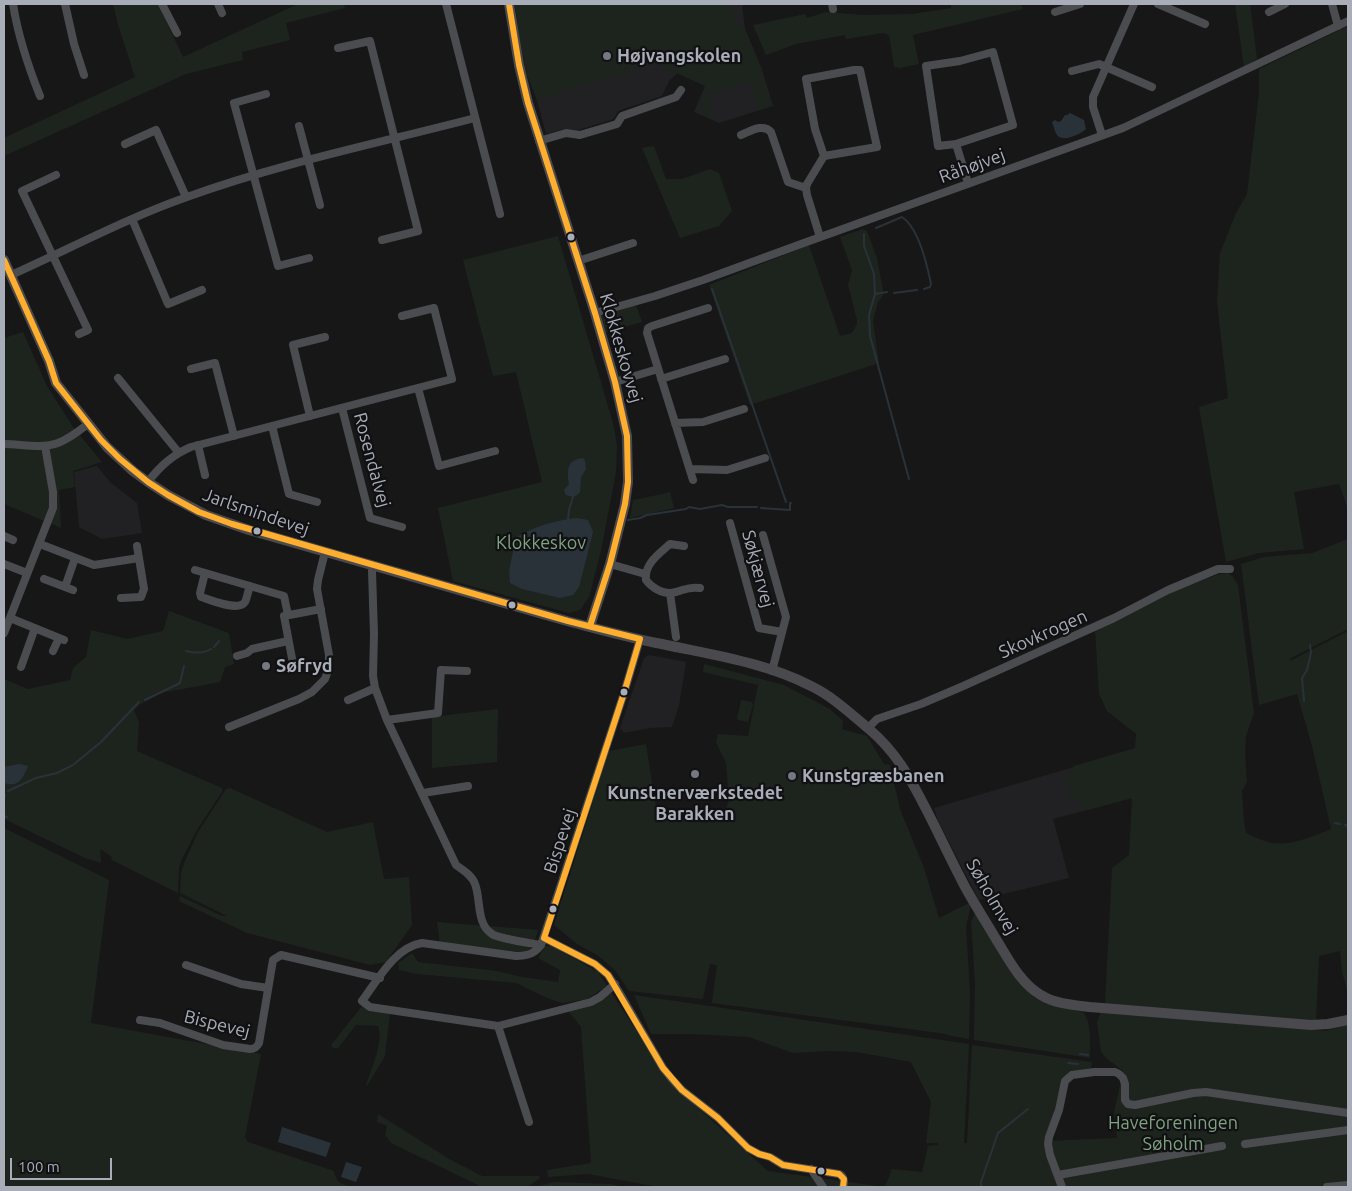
<!DOCTYPE html>
<html>
<head>
<meta charset="utf-8">
<style>
	body { margin:0 }
	#map { position:relative; width:1352px; height:1191px; overflow:hidden; background:#171717; font-family:Ubuntu,sans-serif }
	canvas { display:block }
	.frame { position:absolute; inset:0; border:5px solid #a8adb8; pointer-events:none }
	.scale { position:absolute; left:10px; top:1158px; width:102px; height:22px; box-sizing:border-box; border:2px solid #a8adb8; border-top:0; padding-left:6px; font-size:15px; line-height:18px; white-space:nowrap; color:#a8adb8; -webkit-text-stroke:4px #111113; paint-order:stroke }
</style>
</head>
<body>
<div id="map">
<canvas width="1352" height="1191"></canvas>
<div class="frame"></div>
<div class="scale">100 m</div>
</div>
<script>
const context = document.querySelector('canvas').getContext('2d');
context.lineJoin = 'round';
function paint(path, color) {
  context.fillStyle = color;
  context.fill(path, 'evenodd');
}
function trace(path, color, width, dash) {
  context.strokeStyle = color;
  context.lineWidth = width;
  context.lineCap = dash ? 'butt' : 'round';
  context.setLineDash(dash || []);
  context.stroke(path);
}
function write(font, color, halo, rows, align = 'center') {
  context.font = font + ' Ubuntu,sans-serif';
  context.lineWidth = 4.5;
  context.setLineDash([]);
  context.textBaseline = 'middle';
  context.strokeStyle = halo;
  context.fillStyle = color;
  for (const [text, x, y, turn = 0] of rows) {
    context.save();
    context.translate(x, y);
    context.rotate((+turn || 0) * Math.PI / 180);
    context.textAlign = isNaN(turn) ? turn : align;
    if (halo) context.strokeText(text, 0, 0);
    context.fillText(text, 0, 0);
    context.restore();
  }
}
paint(new Path2D(`
	M515,4H742L745,29L761,67L773,106L719,123L694,112L705,86L678,73L669,81L662,96L618,111L614,119L578,130L564,129L546,134L537,100L527,75L520,41Z
	M97,466L110,482L137,503L142,533L102,539L79,527L74,472Z
	M649,655L686,662L679,706L672,727L650,728L624,733L620,728L644,658Z
	M1135,749L1132,798L1053,819L1069,878L979,900L938,821L934,808Z`), '#212123');
paint(new Path2D(`
	M113,4H158L183,57L298,4H344L345,8L286,23L290,40L242,52L243,60L186,74L4,156V138L135,77L118,25Z
	M515,4H732L736,26L745,29L761,67L773,106L770,105L759,109L749,81L707,95L716,121L704,115L701,100L705,86L654,63L537,100L527,75L520,41Z
	M951,4H1021L1023,9L913,35L919,64L900,68L894,67L889,35L883,33L846,39L845,35L796,44L766,55L753,25L805,14L807,18L826,12L864,15L912,14L951,8Z
	M1235,4H1250L1257,59L1244,67Z
	M1348,26V510L1339,484L1294,492L1304,549L1259,553L1226,562L1199,407L1228,398L1217,302L1220,253L1236,213L1247,194L1259,93V69Z
	M654,146L666,179H682L710,169L719,173L732,211L719,226L680,238L642,148Z
	M863,229L867,231L877,258L883,290V296L878,302L873,321L879,363L750,405L709,285L809,245L840,336L852,333L857,324V320L848,285L852,270L840,237Z
	M558,236L613,423L617,445L616,472L601,551L589,597L580,610L569,613L453,581L438,508L542,482L516,372L493,376L463,260Z
	M636,305L642,322L606,332L601,316Z
	M23,332L47,386L73,427L102,462L73,471L75,487L59,490L61,528L4,504V338Z
	M670,492L674,508L630,518L633,500L662,494Z
	M1348,539V629L1291,658L1290,661L1348,631V993L1342,972L1340,951L1319,956L1316,1021L1105,1004L1112,868L1129,855L1132,798L1088,810L1071,795L1066,780L1074,766L1135,748L1136,734L1107,711L1099,694L1095,630L1179,589L1219,574L1228,573L1233,577L1238,585L1254,713L1246,736L1245,752L1247,782L1242,791L1244,823L1246,833C1254,837 1263,841 1272,843C1291,846 1314,836 1331,829L1312,746L1297,694L1259,705L1241,564L1264,557L1312,553Z
	M169,611L229,633L234,664L225,667L220,682L161,693L139,705L134,710L139,723L137,751L222,788V792L197,830L182,859L179,867L178,893L112,860L111,856L100,849L101,863L85,858L4,819V679L28,689L70,680L73,668L86,657L91,630L127,639L163,631Z
	M704,664L784,685L830,709L843,721L842,729L867,736L884,764L890,765L900,809L924,868L939,918L969,903L971,905L966,927L970,992L969,1039L947,1035V1034L712,1003L717,965L710,964L703,999L629,991L615,970L597,955L577,944L554,925L609,751L646,744L656,807L711,817L724,815L729,800L726,763L716,742L718,734L748,736L758,685L703,672Z
	M742,700L752,702L753,705L748,722L738,720L737,718L741,701Z
	M498,709L497,762L432,768V717Z
	M230,788L327,832L373,822L384,879L409,877L412,925L386,962L370,965L247,933L179,901L180,896L222,916H227L180,893L181,873L185,861L198,832L226,789Z
	M4,828L109,880L91,1023L261,1054L245,1137L248,1142L334,1171C337,1184 341,1184 353,1187H4Z
	M975,913L977,915L1020,984L1034,996L1082,1011C1092,1021 1090,1045 1090,1058L974,1040L975,982L971,922Z
	M437,922L538,930C533,947 534,950 515,954L440,944Z
	M545,946H552L598,972L607,986L587,999L562,1003L547,998L516,983L417,974L399,970L398,963L412,953L418,962L497,971L522,977L558,982L560,970L538,958Z
	M611,992L642,1039L666,1079L768,1171L885,1187L892,1169L922,1172L928,1146L938,1145V1143H926L931,1102L911,1062L857,1052L827,1051L793,1053L749,1037L693,1034H651L634,995L969,1044L964,1143H967L972,1045L1091,1062L1092,1064L1091,1068C1081,1073 1073,1067 1064,1078L1046,1141L1117,1138L1114,1112L1123,1071L1106,1058L1101,1052L1097,1022L1101,1012L1325,1031L1348,1025V1187H659L588,1174L548,1177L547,1170L591,1163L581,1027L568,1011Z
	M362,1006L368,1010L390,1014L385,1056L367,1086L366,1085C371,1070 384,1041 378,1026L356,1025L338,1048H333L331,1045Z
	M378,1114L451,1160L482,1176H539L540,1178L527,1187H482L391,1143L385,1135L387,1126L377,1122Z
	M554,1182L611,1184L625,1187H534Z`), '#1d241e');
paint(new Path2D(`
	M1070,113L1084,120L1086,129C1081,134 1066,141 1059,137C1055,134 1054,127 1052,122L1055,120L1058,122L1061,121L1065,115H1067Z
	M583,458L585,461L586,469L581,477L580,492L577,495L573,497L566,495L564,490L569,484C567,471 566,460 583,458Z
	M576,518L588,520L593,532L579,587L573,595L560,598L522,589L510,583L509,571L516,537C537,526 552,521 576,518Z
	M19,764L28,766C23,778 19,788 4,783V767Z
	M282,1127L331,1143L326,1157L278,1142Z
	M346,1162L362,1167L356,1182L341,1177Z`), '#2a3239');
trace(new Path2D(`
	M876,228L902,217C919,228 927,264 931,284L930,287L924,289
	M864,234V246L874,274L875,294L869,315L870,336L909,479
	M712,289L786,502
	M894,293L917,290
	M875,294L887,292
	M761,508L790,510V503H791
	M568,519L569,510L573,497
	M628,520L640,518L647,515L686,509L689,507L700,509L722,505L728,507H757
	M214,647L219,641
	M186,651C194,653 203,654 211,649
	M145,700L180,683L184,666
	M1304,701L1302,678L1307,670L1311,653L1310,645
	M8,791L36,778L57,773L73,765L101,742L139,702
	M4,796L5,795
	M4,816L7,817
	M1335,823L1340,824
	M1345,825L1348,826
	M1080,1054L1088,1055
	M1068,1063L1078,1064
	M551,1187V1186
	M981,1187V1182L998,1133L1028,1109`), '#2a3239', 2);
trace(new Path2D(`
	M13,4C18,36 28,66 40,96
	M65,4L74,44L84,75
	M162,4L177,33
	M218,4L222,13
	M446,4L500,214
	M832,4L833,9
	M1158,4L1205,24
	M1332,4L1338,26
	M1055,12L1080,4
	M1269,12L1285,4
	M338,48L370,41L418,231L382,240
	M1072,71L1099,64L1152,87
	M266,94L234,103L278,266L309,258
	M299,126L320,205
	M741,135C751,131 763,123 771,132L788,182L806,188
	M1102,135L1093,107V97L1134,4
	M539,141L566,133L580,135L617,124L622,116L676,97L681,90
	M125,144L156,130L186,197
	M956,144L938,146L926,66L960,61L993,52L1013,125L956,144L968,183
	M56,175L22,191L88,330L79,334
	M132,219L168,304L202,290
	M820,237L807,195L806,188L807,184L824,156L877,147L860,70H854L806,79L815,129L824,156
	M578,261L633,243
	M11,275C69,249 127,218 187,197C281,163 379,143 475,118
	M595,313L655,296L703,280L801,244L1123,128L1348,21
	M191,369L215,363L234,436
	M118,378L179,453
	M661,379L725,359
	M615,382L658,369
	M418,388L439,466L495,451
	M342,408L370,518L402,527
	M310,416L293,345L325,337
	M675,423L703,422L744,409
	M272,426L289,494L317,502
	M4,444C21,444 42,449 58,443C69,439 79,431 88,424
	M198,445L205,475
	M690,469L727,470L765,458
	M693,480L647,333L648,328L652,326L708,308
	M148,482C159,467 174,454 191,447L452,379L434,308L402,316
	M730,523L759,628L782,632
	M763,535L786,617L772,671
	M4,536L13,540
	M40,544L94,565L139,558
	M684,546L670,544C659,554 644,564 646,580C651,587 662,594 671,593C684,591 686,586 700,588
	M4,564L27,573
	M610,564L645,574
	M374,566L372,571L374,634L373,676L375,688L387,720L456,865C463,870 472,875 475,884C481,899 476,924 492,934C500,939 530,943 541,945
	M195,570L284,596L288,615
	M205,573L200,593L201,597C211,600 238,612 245,602C247,598 248,591 250,586
	M44,579L73,590
	M65,587L75,558
	M670,593L676,637
	M121,598L141,597L144,589L137,546
	M10,618L64,640
	M4,633L53,508V492L45,446
	M53,651L59,638
	M237,656L247,653L252,649L288,641
	M21,667L35,628
	M294,669L284,616L321,609
	M348,700L375,688
	M387,720L438,713L441,670L467,671
	M229,727L299,699L312,692L325,679L329,668V655L317,589L318,580L325,552
	M868,728L877,719L921,704L961,687L1114,618L1168,590L1218,569H1230
	M423,793L468,786
	M544,938L595,964L608,975L619,992L663,1068L671,1078L682,1090L718,1118L748,1148L759,1154L770,1157L783,1165L839,1174C844,1176 845,1182 843,1187
	M186,965L241,984L268,988
	M615,984L600,997L591,1002L498,1026L370,1007L362,1001C377,981 395,947 422,943L516,956C527,956 534,954 541,945L624,693L640,639
	M140,1020L160,1023L223,1045L250,1049C255,1049 257,1047 259,1043L273,960L281,955L380,978
	M498,1026L529,1122
	M1245,1144L1348,1130
	M811,1169L823,1187
	M1058,1175L1222,1146
	M1062,1187L1050,1155L1048,1144L1049,1137L1059,1110L1065,1081L1072,1075L1094,1072H1115L1119,1074L1123,1078L1125,1084V1100L1128,1104L1135,1105L1193,1093L1206,1092L1348,1113
	M1327,1187L1348,1185`), '#4b4c50', 8);
trace(new Path2D(`
	M509,4L519,65L528,103L595,313L615,382L627,436L628,482L625,504L610,564L590,626
	M4,260L49,361L56,383L107,447L133,471L148,482L168,495L206,515L249,530C355,560 461,591 567,621C598,629 630,638 662,644C712,655 764,662 811,686C832,696 850,713 869,729C896,752 909,776 925,807C937,830 948,854 960,877C970,898 984,918 996,939C1008,958 1020,983 1041,995C1055,1004 1074,1005 1090,1007L1311,1025L1328,1024L1348,1020`), '#4a4a4e', 10);
trace(new Path2D(`
	M509,4L519,65L528,103L595,313L615,382L627,436L628,482L625,504L610,564L590,626
	M4,260L49,361L56,383L101,440L120,459L148,482L168,495L199,512L232,524L568,621L640,639
	M544,938L595,964L608,975L663,1068L682,1090L718,1118L748,1148L759,1154L770,1157L783,1165L839,1174L844,1179L843,1187
	M544,938L624,693L640,639`), '#ffae2d', 6);
for (const [x, y, r, color] of [
	[607,56,5,"#757880"],
	[571,237,4.5,"#a8adb8"],
	[257,531,4.5,"#a8adb8"],
	[512,605,4.5,"#a8adb8"],
	[266,666,5,"#757880"],
	[624,692,4.5,"#a8adb8"],
	[695,774,5,"#757880"],
	[792,776,5,"#757880"],
	[553,909,4.5,"#a8adb8"],
	[821,1171,4.5,"#a8adb8"]
]) {
  const dot = new Path2D();
  dot.arc(x, y, r, 0, 2 * Math.PI);
  context.fillStyle = color;
  context.fill(dot);
  trace(dot, '#111113', 2);
}
write('bold 18px', '#a8adb8', '#111113', [
	["Højvangskolen",617,56],
	["Søfryd",276,666],
	["Kunstgræsbanen",802,776],
	["Kunstnerværkstedet",695,793,"center"],
	["Barakken",695,814,"center"]
], 'left');
write('18px', '#a8adb8', '#111113', [
	["Råhøjvej",972,166,-20],
	["Klokkeskovvej",621,348,74],
	["Rosendalvej",372,460,75],
	["Jarlsmindevej",256,512,19],
	["Søkjærvej",758,569,75],
	["Skovkrogen",1043,634,-24],
	["Bispevej",560,841,-72],
	["Søholmvej",992,897,60],
	["Bispevej",217,1024,14]
]);
write('18px', '#7fa381', '#111113', [
	["Klokkeskov",541,543],
	["Haveforeningen",1173,1123],
	["Søholm",1173,1144]
]);
</script>
</body>
</html>
